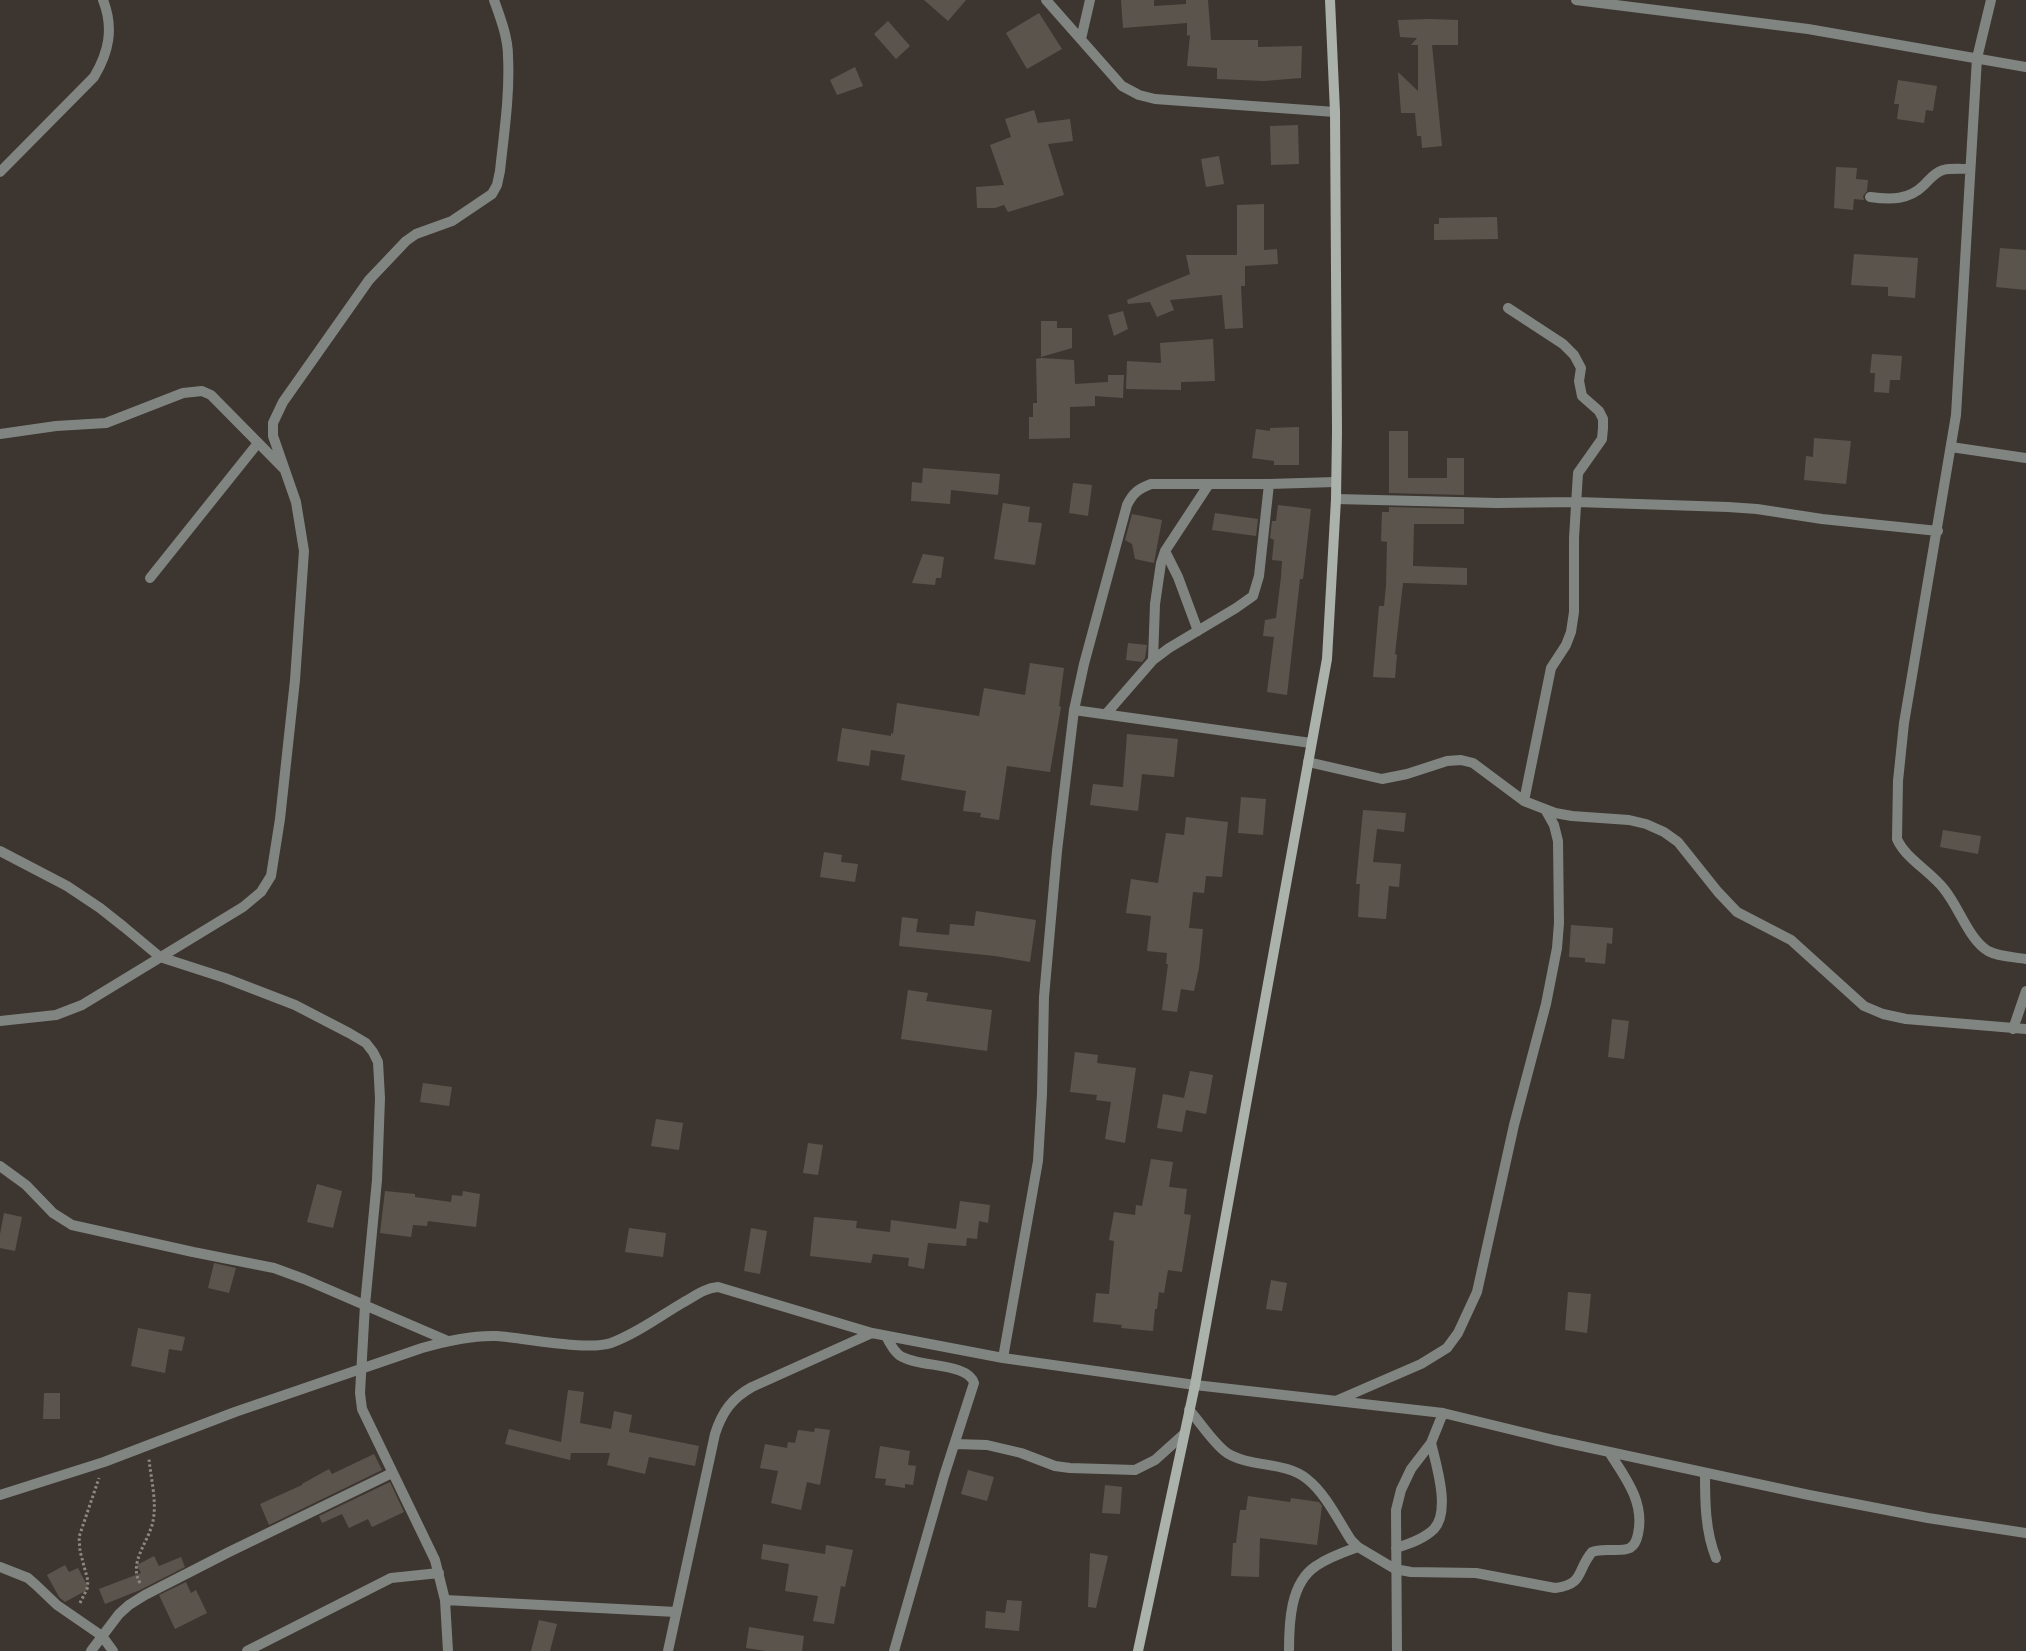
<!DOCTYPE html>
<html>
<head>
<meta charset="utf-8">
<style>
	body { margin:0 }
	canvas { display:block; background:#3d352f }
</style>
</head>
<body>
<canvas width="2026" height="1651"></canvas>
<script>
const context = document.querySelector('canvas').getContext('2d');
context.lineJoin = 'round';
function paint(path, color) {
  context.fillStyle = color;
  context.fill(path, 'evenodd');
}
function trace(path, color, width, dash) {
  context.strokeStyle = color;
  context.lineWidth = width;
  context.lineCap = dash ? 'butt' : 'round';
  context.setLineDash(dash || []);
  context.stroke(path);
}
paint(new Path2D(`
	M924,0H966L948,21Z
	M1121,0H1154V6L1186,4V0H1208L1211,40H1258V47L1302,46L1301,78L1264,81L1217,79V68L1187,66L1190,35L1187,36V23L1123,28Z
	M1039,13L1062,49L1027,69L1006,33Z
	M1430,19L1458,20V45H1432L1442,146L1422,148L1421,136H1417L1415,113H1401L1398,72L1418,91V45H1411L1417,38L1400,37L1398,20Z
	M888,21L910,46L896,59L874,34Z
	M855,67L863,86L837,95L830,80Z
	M1898,80L1937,86L1933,111L1926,110L1924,123L1897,119L1899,104H1894Z
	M1034,110L1038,123L1070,119L1073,141L1048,144L1064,195L1008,212L1004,205L995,208H977L976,187L1004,185L990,145L1011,137L1005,119Z
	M1298,125L1299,164L1271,165L1270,126Z
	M1219,156L1224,184L1206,187L1201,159Z
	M1836,167L1857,168L1856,179L1868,180L1867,191L1863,196L1864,200L1854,199L1853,210L1834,208Z
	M1264,204V250L1277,249L1278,264L1245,266V286H1241L1243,328L1225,329L1222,295L1170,300L1174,310L1157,317L1150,302L1128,304L1127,300L1190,274L1186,255H1237V205Z
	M1497,217L1498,239L1434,240V224H1439V218Z
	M2000,248L2026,250V290L1996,287Z
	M1854,254L1918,258L1915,298L1888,296V287L1851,285Z
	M1123,311L1128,329L1114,336L1108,315Z
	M1041,321H1057V328H1072V348L1041,357Z
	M1213,339L1215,381L1181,382V390L1126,389L1127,361L1161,363L1160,343Z
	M1872,354L1902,356L1900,380H1890L1889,393L1874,392L1875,373H1870Z
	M1041,358L1074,360L1075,384L1108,382V375H1124L1123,398L1095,396V406L1070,407V438L1029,439V417H1033V403H1037L1036,359Z
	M1299,427V465H1274V461L1252,458L1256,429L1270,431V428Z
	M1389,431H1408V478H1447V458H1464V495L1389,493Z
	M1814,438L1851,441L1846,484L1804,480L1806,456L1813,457Z
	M923,468L1000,474L998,495L951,490L950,504L911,501L912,482L922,483Z
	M1073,483L1092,485L1088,516L1069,513Z
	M1003,503L1030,507L1028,522L1042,523L1035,565L994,559Z
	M1278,505L1311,509L1303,579H1300L1287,695L1267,692L1274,637L1263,636L1265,620L1276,618L1281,577L1282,561L1272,560L1274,540L1270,538L1272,521H1276Z
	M1389,507L1464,509V524H1414L1413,566L1467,568V585L1403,583L1395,654L1397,655L1395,678L1373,677L1379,606H1384L1386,586L1387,542L1381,541L1382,512H1389Z
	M1215,513L1258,519L1256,536L1212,530Z
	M1132,514L1162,520L1154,563L1135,559L1132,544L1125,540Z
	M923,554L944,557L941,578H936L935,585L912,583Z
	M1128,643L1147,645L1145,658L1142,662L1126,660Z
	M1030,663L1064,668L1059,706L1061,707L1050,772L1007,766L999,820L980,817L981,813L963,811L966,791L901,780L905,755L871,750L869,766L837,761L842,728L891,736V733L893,734L897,703L979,716L984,688L1025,695Z
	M1127,734L1178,739L1174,777L1142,774L1138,811L1090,805L1093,784L1123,787Z
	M1241,797L1266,799L1263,835L1238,833Z
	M1363,810L1406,813L1404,832L1377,829L1373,862L1401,864L1399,887L1389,886L1386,919L1358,917L1360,884H1356Z
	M1186,817L1228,822L1222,877L1206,876L1204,893L1193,892L1189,928L1203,929L1199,968L1194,991L1181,989L1177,1012L1162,1010L1168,964H1166L1167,953L1147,951L1151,916L1126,913L1131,879L1158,883L1166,833L1184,835Z
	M1943,830L1981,836L1978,854L1940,847Z
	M824,852L842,855L841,862L858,864L855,882L820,877Z
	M976,911L1036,920L1030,962L995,956L899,946L902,917L918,919L916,932L949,935L950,924L974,926Z
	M1571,925L1613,928L1612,944L1607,943L1605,964L1585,962V958L1569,957Z
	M908,990L928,993L926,1001L992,1010L987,1051L901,1039Z
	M1612,1019L1629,1021L1624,1059L1608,1057Z
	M1075,1052L1098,1055L1097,1063L1136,1068L1125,1143L1105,1139L1111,1102L1096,1100L1097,1095L1070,1092Z
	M1190,1071L1213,1075L1206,1114L1186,1110L1182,1132L1157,1128L1163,1094L1184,1098Z
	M423,1083L452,1087L449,1106L420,1102Z
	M656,1119L683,1123L679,1150L651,1146Z
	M808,1143L823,1145L818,1175L803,1173Z
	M1151,1159L1173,1162L1169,1187L1187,1189L1184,1214L1191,1215L1182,1272L1168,1270L1164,1293L1159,1292L1157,1309H1155L1153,1331L1121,1328L1122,1325L1093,1322L1096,1293L1109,1294L1114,1241L1109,1240L1114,1212L1135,1215L1136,1205L1142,1206Z
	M317,1184L342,1191L333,1228L307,1222Z
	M385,1191L415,1194V1197L451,1202L452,1195L462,1196L463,1191L480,1194L476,1227L428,1221L427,1226L413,1225L411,1237L380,1233Z
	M960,1201L990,1205L988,1223L979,1221L977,1239L967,1238L966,1246L928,1243L924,1269L908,1266L909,1258L873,1254L871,1263L810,1256L814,1217L857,1221L856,1228L890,1232L891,1220L956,1229Z
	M4,1213L22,1217L15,1251L0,1248V1234Z
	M629,1228L666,1233L663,1257L625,1252Z
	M751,1228L767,1231L760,1274L744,1271Z
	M214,1263L236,1268L229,1293L208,1288Z
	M1271,1280L1287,1283L1282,1311L1266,1309Z
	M1568,1292L1591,1294L1587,1333L1565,1330Z
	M138,1328L185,1337L182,1351L169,1349L165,1373L131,1366Z
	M568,1390L584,1392L580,1423L611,1429L614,1411L632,1415L629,1432L699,1446L695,1466L649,1457L645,1474L607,1465L610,1453H571L570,1460L505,1444L509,1429L561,1442Z
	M44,1393H60V1419H43Z
	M815,1428L830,1430L820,1485L807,1482L801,1510L771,1503L778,1471L760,1468L765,1444L787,1448L788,1442L795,1443L798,1430L814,1432Z
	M880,1446L910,1451L908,1465L916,1466L913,1485L905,1484V1488L885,1485L886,1479L875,1478Z
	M374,1454L382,1470L269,1525L260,1504L302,1485V1484L329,1469L332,1474Z
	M968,1470L994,1477L987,1501L961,1494Z
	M390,1482L404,1512L372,1527L368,1519L349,1528L342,1514L322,1523L319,1516Z
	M1105,1485L1122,1487L1120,1514L1102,1513Z
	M1248,1496L1290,1502L1291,1498L1319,1502L1322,1506L1317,1545L1260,1538L1259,1577L1231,1576L1233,1543H1236L1240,1510H1246Z
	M763,1544L825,1554L826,1545L853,1550L845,1587L841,1586L834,1624L813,1621L818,1596L785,1591L789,1564L761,1559Z
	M1090,1553L1108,1556L1096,1608L1088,1607Z
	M154,1556L159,1566L181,1557L185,1567L140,1590L105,1604L99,1589L141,1573L137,1565Z
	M65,1565L69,1572L78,1568L89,1589L65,1602L59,1597L47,1575Z
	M186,1582L191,1593L196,1590L207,1613L175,1629L159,1595Z
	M1007,1600L1022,1601L1019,1631L985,1628L986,1611L1005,1613Z
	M539,1620L557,1624L550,1651H531Z
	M749,1627L804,1636L802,1651H766L746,1648Z`), '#5b544d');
trace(new Path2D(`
	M140,1583C128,1562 149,1542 153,1521C157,1502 151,1479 149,1459
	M80,1603L87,1589L88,1581L80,1551L79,1537L99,1478`), '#8e8782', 3, [2.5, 2.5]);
trace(new Path2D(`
	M150,578L258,443`), '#818581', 10);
trace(new Path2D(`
	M1046,0L1122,86L1139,95L1155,99L1335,112
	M1576,0L1808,29L2026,67
	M1991,0L1977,58L1956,415L1904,723L1898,781L1897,839C1905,858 1930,871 1944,889C1959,907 1969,940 1988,951C1999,957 2015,957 2026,959
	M1081,39L1090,0
	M0,172L94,77C109,52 114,28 103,0
	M1870,197C1891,200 1909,200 1924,185C1930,179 1934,173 1943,170C1951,168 1961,169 1970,169
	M1508,308L1563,344L1574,355L1581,368L1579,381L1582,396L1599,411L1603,419V428L1602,439L1578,473L1574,538V612L1571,632L1566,645L1551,668L1524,801
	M0,434L56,426L106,423L183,393L202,391L211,395L283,468
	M1951,447L2026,458
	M1336,499L1497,503L1577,502L1728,507L1757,509L1822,519L1938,531
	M1165,551L1178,577L1198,631
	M1153,660L1155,604L1161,563L1165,551L1209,484
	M1074,710L1311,743
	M1106,714L1153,660L1169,648L1236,608L1253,596L1259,576L1269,484
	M1308,762L1382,779L1407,774L1447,761L1461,760L1473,763L1524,801L1555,813L1572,816L1629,820L1646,824L1664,832L1678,842L1718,892L1737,912L1791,940L1864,1006L1883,1014L1906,1019L2026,1029
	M0,851L67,886L100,908L124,927L160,957L225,978L295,1005L349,1033L366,1043L373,1052L378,1062L380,1098L377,1180L365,1305L360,1393L362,1409L435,1560L445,1600L448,1651
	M0,1021L56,1015L82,1005L243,907L261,892L271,876L280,819L295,680L304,551L296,502L273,436V423L283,402L369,280L406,241L416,234L452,221L492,194L497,185L500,171C504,133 510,94 508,56C508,37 500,17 494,0
	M2013,1029L2026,991
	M0,1166L26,1185L53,1213L72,1225L193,1252L274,1268L304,1279L448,1341
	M886,1336C889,1342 893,1350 899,1355C917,1368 968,1362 974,1383L944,1476L894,1651
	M1003,1358L1038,1161L1042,1094L1044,997L1057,851L1074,710L1084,664L1127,505C1133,493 1138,489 1151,484H1269L1335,482
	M1338,1400L1421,1364L1447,1348L1458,1333L1477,1292L1514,1125L1546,1004L1557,948L1559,923L1558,841L1554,825L1545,809
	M1189,1410C1201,1423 1213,1443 1227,1453C1251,1468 1285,1461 1307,1479C1326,1494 1338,1520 1351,1540L1358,1547L1395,1569L1411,1572L1476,1573L1555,1588C1585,1584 1576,1571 1592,1552C1603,1547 1619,1553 1630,1548C1635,1545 1637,1539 1638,1534C1645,1502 1625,1477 1609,1452
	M955,1444L987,1445L1021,1453L1055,1466L1070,1468L1135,1470L1155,1460L1184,1434
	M1705,1473C1705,1501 1705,1531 1716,1558
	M0,1495L104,1462L235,1412L422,1348C446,1341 472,1335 497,1336C525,1338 587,1351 611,1343C636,1334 660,1316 684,1302C695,1296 705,1288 718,1287L872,1333L1003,1358L1195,1385L1443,1413L1554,1440L1809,1495L1928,1518L2026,1533
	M1396,1548C1409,1544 1424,1539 1434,1529C1451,1511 1436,1464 1431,1443
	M0,1567L28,1578L36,1585L57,1605L102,1636L113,1651
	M445,1600L676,1612
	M91,1651L119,1614L129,1605L145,1595L229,1552L392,1473
	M247,1651L391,1578L439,1573
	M668,1651L715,1434C722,1412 732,1398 752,1387L872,1333
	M1289,1651C1289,1623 1290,1583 1316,1566C1329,1557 1344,1552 1358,1547
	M1397,1651L1396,1510L1401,1490L1411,1469L1431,1443L1443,1413`), '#818581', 10);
trace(new Path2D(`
	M1138,1651L1195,1385L1327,659L1336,499L1337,432L1335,112L1330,0`), '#abb1ab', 10);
</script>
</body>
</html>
